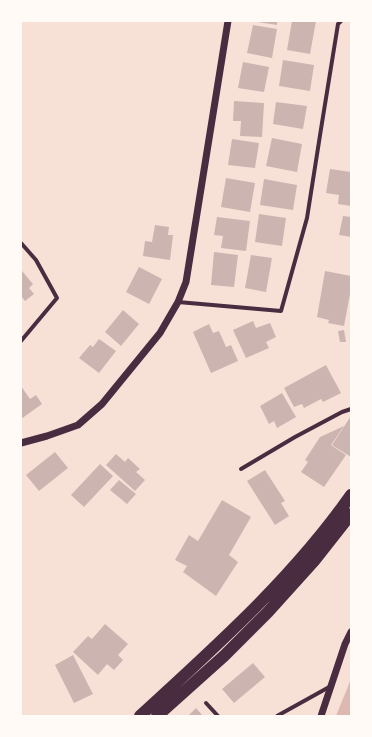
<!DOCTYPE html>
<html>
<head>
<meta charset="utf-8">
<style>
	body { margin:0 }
	#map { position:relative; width:372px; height:737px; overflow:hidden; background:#f7e1d7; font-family:Cabin,sans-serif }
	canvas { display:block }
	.frame { position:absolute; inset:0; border:22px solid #fffaf5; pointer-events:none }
</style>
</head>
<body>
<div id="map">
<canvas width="372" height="737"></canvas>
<div class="frame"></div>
</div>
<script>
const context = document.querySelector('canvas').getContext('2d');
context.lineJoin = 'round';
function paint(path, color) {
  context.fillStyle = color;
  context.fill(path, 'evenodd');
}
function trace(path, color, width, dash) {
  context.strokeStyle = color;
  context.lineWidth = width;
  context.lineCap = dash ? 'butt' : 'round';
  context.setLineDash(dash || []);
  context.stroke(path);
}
paint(new Path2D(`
	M351,679V716H336Z`), '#dcb8b0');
paint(new Path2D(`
	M258,21H277V25L258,22Z
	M292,21H316L310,54L287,50Z
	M253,25L277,29L272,58L247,53Z
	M283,60L314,65L310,91L279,86Z
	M243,62L269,67L264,92L238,88Z
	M234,101L264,103L262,137L240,136L241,121H233Z
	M276,102L307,106L303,129L273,124Z
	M272,138L302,144L297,172L266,166Z
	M232,139L259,143L255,168L228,165Z
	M330,169L351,172V206L338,204L339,195L326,193Z
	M226,178L255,183L250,212L221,207Z
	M264,179L297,185L293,210L260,205Z
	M259,214L286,218L282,246L255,242Z
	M343,216L351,217V237L339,235Z
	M217,217L250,221L246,251L221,248L223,236L214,235Z
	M155,225L169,227L168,235H173L170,260L143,256L145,241L152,242Z
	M214,252L238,255L234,287L211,285Z
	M251,255L272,258L266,292L245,288Z
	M139,267L162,279L149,304L126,292Z
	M22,271L33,284L29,288L34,294L25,301L21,296V272Z
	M325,271L351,276V294H350L344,326L328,323L329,320L317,317Z
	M123,310L139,324L121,346L105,332Z
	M253,321L256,328L270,323L276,337L266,342L269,348L246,358L233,330Z
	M209,324L213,333L219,331L226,347L231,345L238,361L211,373L193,332Z
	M344,330L346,342H340L338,331Z
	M99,339L116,351L99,373L79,358L90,345L93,347Z
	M326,365L341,393L323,402L321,399L304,408L302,404L294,407L284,388Z
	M21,386L30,399L36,395L42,404L21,419Z
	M282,393L296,417L277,428L274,421L269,424L260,406Z
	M351,416V457L332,445Z
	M344,426L331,445L346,455L324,487L301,472L308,462L305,460L320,437Z
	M55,452L68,468L39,491L26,475Z
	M116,454L125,462L128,458L140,469L136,472L145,480L135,491L106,465Z
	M100,464L113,476L84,507L71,495Z
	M265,470L285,501L281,503L289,516L275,525L247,481Z
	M119,480L136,494L127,504L110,490Z
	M222,500L251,517L229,555L238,562L216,596L183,572L187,566L175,560L189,535L198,541Z
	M105,624L128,644L118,655L123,660L114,670L107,664L98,675L73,652L88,636L92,639Z
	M73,655L93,694L74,703L55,665Z
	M253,663L265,677L234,703L222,689Z
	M196,708L203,716H188Z`), '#ccb4b1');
trace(new Path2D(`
	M21,243L36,260L57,298L21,341
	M178,302L281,311L307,218L321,129L338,24L341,21
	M241,469L295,437L342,412L351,409
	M206,703L218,716
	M277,716L331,686`), '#4a2c40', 4);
trace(new Path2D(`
	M21,443L47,436L78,425L102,404L160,333L178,302L186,282L228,21
	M321,716L345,644L351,632`), '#4a2c40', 7);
trace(new Path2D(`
	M140,716C215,647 292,579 351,495
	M157,716L224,656L268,612L314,561L351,514`), '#4a2c40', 12);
</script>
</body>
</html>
